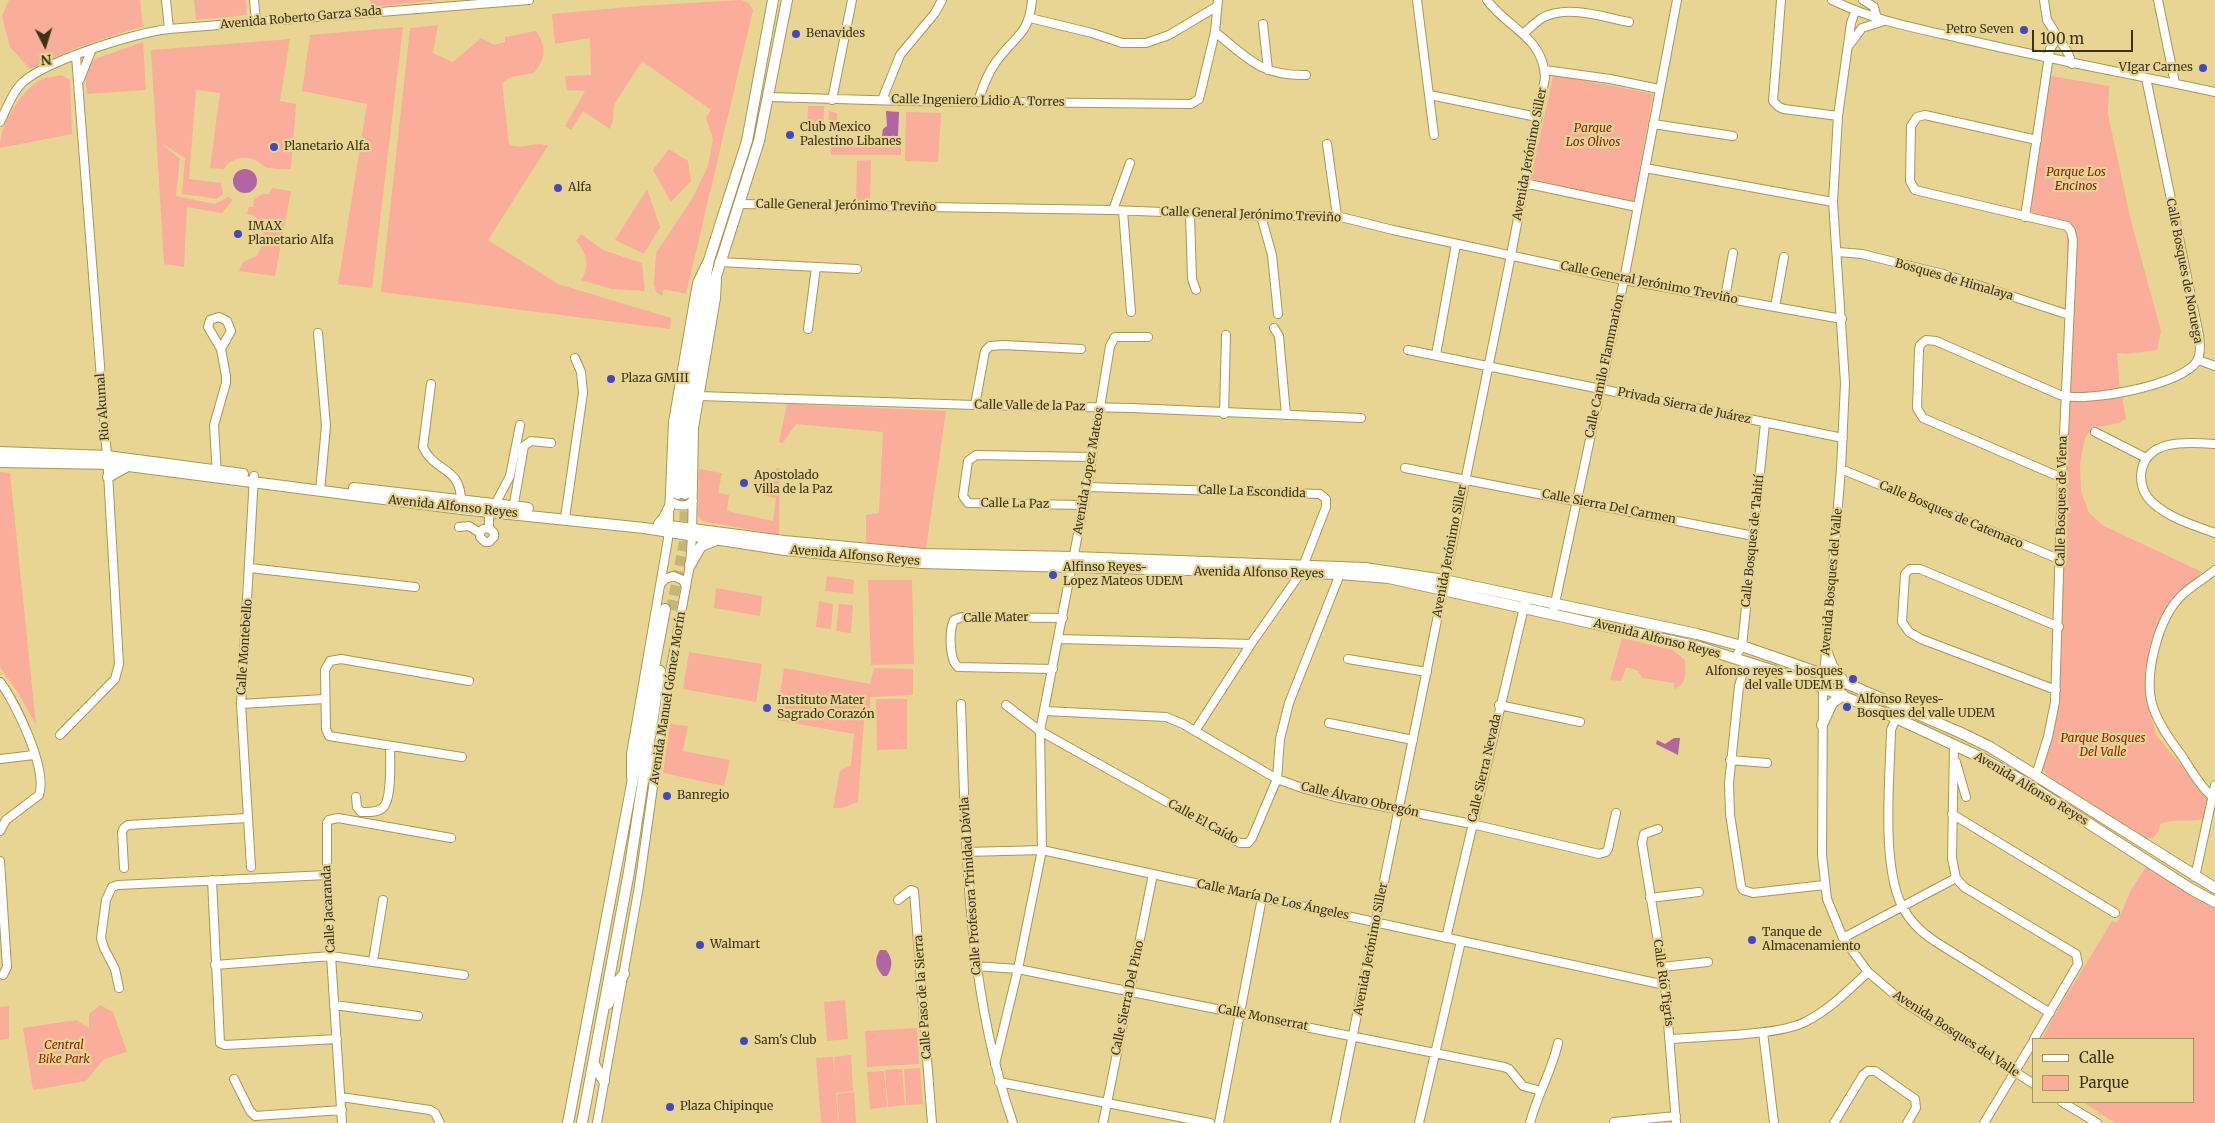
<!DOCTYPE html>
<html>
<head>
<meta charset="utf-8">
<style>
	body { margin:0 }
	#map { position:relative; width:2215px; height:1123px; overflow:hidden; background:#e8d593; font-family:Merriweather,serif }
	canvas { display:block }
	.legend { position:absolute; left:2032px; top:1038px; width:162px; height:65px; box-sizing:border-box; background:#e8d593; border:1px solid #a39462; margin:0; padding:6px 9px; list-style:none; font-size:15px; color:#3b3318 }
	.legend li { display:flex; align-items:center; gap:10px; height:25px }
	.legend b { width:25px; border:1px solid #a39462 }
	.north { position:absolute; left:20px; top:20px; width:50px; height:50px; -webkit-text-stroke:4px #e8d593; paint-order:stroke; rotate:175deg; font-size:14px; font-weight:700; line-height:20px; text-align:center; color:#3b3318 }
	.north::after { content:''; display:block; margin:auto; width:18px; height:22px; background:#3b3318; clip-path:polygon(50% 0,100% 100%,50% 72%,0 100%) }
	.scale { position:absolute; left:2032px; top:30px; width:101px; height:22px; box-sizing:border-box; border:2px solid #3b3318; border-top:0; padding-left:6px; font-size:15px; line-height:18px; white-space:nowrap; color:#3b3318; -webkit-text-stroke:4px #e8d593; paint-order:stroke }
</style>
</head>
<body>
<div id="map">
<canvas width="2215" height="1123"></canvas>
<ul class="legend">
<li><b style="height:6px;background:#fff"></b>Calle</li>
<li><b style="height:14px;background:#faad9a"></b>Parque</li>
</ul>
<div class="north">N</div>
<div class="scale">100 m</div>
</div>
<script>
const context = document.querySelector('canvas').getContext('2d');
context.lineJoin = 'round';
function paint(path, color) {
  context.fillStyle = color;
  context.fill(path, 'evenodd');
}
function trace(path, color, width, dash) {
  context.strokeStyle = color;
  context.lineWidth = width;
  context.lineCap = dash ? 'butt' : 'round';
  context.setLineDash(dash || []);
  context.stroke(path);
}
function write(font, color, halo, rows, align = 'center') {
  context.font = font + ' Merriweather,serif';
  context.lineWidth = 4.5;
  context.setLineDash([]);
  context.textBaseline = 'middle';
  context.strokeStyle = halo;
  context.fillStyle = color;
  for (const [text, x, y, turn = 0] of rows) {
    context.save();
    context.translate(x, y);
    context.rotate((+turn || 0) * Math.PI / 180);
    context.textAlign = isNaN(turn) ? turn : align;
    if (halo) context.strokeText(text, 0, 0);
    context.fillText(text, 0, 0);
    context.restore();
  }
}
paint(new Path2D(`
	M9,0H140L143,26L76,48L30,69L10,47L2,16Z
	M194,0H246L247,15L196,20Z
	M370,0H439L371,7Z
	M741,0L749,3L753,10L686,294L664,289L662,296L656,292L654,284L656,253L692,199L708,166L713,139L706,118L711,110L642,61L614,105L613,120L610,129L583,111L571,130L565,126L585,91L567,90L565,76L591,75L590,38L555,44L552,14L639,6Z
	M438,25L433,53L453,62L481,38L494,45L505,42V37L536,31C547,48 546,57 534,73L511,77L502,83L509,144C521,151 535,140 548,146L488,240L558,284L671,318L670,329L381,292L410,28Z
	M403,27L372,288L338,284L367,104L302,91L310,35Z
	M290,39L280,101L296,104L291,169C284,169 275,169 268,168C263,167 260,162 255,160C245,155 229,159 224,169L210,168L220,93L196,90L189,179L221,183L223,194L217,199L182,194L185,158L161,143L180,159L176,196L215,204L228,197L233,200L222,213L187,207L184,267L164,264L151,50Z
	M143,42L146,90L87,94L85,69L95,59Z
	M61,75L70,80L72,134L0,148C0,124 19,95 38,81C44,77 54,77 61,75Z
	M2046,75L2109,86L2108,114L2131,221L2161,331L2157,350L2127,354L2117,353L2120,393L2066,397L2067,227L2025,217Z
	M1553,76H1563L1653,94L1634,202L1531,179Z
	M808,106H824L823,131H807Z
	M829,111L837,113V128L828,129Z
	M906,112L941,113L938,162L905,161Z
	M830,136L855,137V141H901V155H831Z
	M669,149L688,161L691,181L671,202L653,170Z
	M871,160L870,200L856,201L857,161Z
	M272,188L291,191L275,276L239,271L243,262L257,256C265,243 267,216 247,214L249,207H253L254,199L262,194H269Z
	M647,189L660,227L644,254L615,240Z
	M581,234L603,250L642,263L645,291L612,289L581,280C590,267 587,252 576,241Z
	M2122,395L2126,419L2119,423L2093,428L2085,438L2080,464L2081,491L2089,513L2104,526L2202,572L2175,598L2159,623L2149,648L2145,693L2156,735L2210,800L2209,817C2195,824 2177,817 2160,824L2159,831L2153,838L2146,839L2048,776L2043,769L2057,708L2069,402L2070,400Z
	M787,404L946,411L926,549L866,543V515L879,513L883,432L796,424L783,443L779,442Z
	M776,468H780L779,535L702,521L698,516L699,469L722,473L718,493L729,495L727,511L773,521L776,498L756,494L758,484H752L754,476L773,481Z
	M0,472L10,473L36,725L19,694L0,667Z
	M827,576L854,580L853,594L825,591Z
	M868,580H912L914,664L871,665Z
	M716,588L762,596L760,616L714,608Z
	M819,601L833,604L831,629L816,627Z
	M839,604L853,605L851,633L836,631Z
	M1622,638L1673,650L1685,660C1686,672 1687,685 1674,689V683L1642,678C1639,670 1634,668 1626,668L1621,681L1610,680Z
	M689,652L762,664L756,702L683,689Z
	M784,668L870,684L874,668L913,669V695L870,697V708H865L858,802L842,808H833L840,771L851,765L854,734L776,720Z
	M876,699H907V749L877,750Z
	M670,724L688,726L683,751L730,760L724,786L663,773Z
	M2146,867L2215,909V1123H2115L2083,1102H2194V1039H2042L2053,1018L2112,921L2117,923L2131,890Z
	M845,1000L848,1039L827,1041L824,1002Z
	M100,1005L113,1012L127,1052L104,1059L86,1081L33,1090L23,1028L76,1020L89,1028V1014Z
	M9,1006V1039L0,1040V1007Z
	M917,1028L919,1064L867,1067L865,1031Z
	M851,1055L853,1091L836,1093L838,1123H821L816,1058L833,1057L835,1079L834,1057Z
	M920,1068L923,1104L906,1105L904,1069Z
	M902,1069L905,1105L888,1107L885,1070Z
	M884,1071L887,1107L870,1109L867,1072Z
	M854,1092L856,1123H839L837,1094Z`), '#faad9a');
paint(new Path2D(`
	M886,111L899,112L898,136H882L883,129L887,126Z
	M233 181a12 12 0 1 1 24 0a12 12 0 1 1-24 0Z
	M1674,738H1680L1678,755L1656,744L1657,740L1665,744Z
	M880,950H886C893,959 893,967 887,976H883C875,967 874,960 880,950Z`), '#b166a3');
trace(new Path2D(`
	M1839,689L1855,696`), '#b166a3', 2);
trace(new Path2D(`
	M671,610L684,542L685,494`), '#c5b57a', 10, [10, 5]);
const minor = new Path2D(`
	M166,0L169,29
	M254,0L256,22
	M1417,0L1434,135
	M1781,0L1773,101L1779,107L1784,109L1838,116
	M1832,0C1872,20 1915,28 1959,38C2044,58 2130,74 2215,92
	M1863,0L1874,7L1877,19
	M2044,0L2047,20L2068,53L2072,64
	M2158,0L2175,83
	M1855,12L1851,23L1838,116L1833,202L1845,383L1841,469L1823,688L1822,855L1827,899L1843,938L1868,972L1902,1001L2034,1084
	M1030,18L1092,33L1122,43H1146L1169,35L1216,7
	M1263,24L1268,70
	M1215,32C1248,58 1260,76 1306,75
	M1524,33C1530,28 1536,22 1542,18C1567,4 1603,17 1629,22
	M1850,44L1862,28L1884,21
	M1545,70L1610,79L1659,89
	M80,79L91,51
	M1430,95L1537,117
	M769,97L904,101L1191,104L1199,99L1215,32L1218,0
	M832,100L852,0
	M882,100L900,55L935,13L942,0
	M978,101C983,87 987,74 996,62C1014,36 1029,36 1032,0
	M0,122C6,110 11,95 20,85C42,61 136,33 169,29L529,0
	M1653,124L1733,136
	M1327,144L1337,216
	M1645,168L1833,202
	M1524,183L1637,207
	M740,204L1113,210L1261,216H1337L1393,230L1624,280L1842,319
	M1113,210L1130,163
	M1123,211L1131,312
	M1190,214L1192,279L1196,290
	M1261,216L1272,255L1278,314
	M2025,217L2050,49L2058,37
	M1838,252L1862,254L1947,275L2069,315
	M719,262L857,269
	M1725,298L1733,253
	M1775,307L1784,257
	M1274,328L1279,336L1286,415
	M808,329L816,267
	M318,333L326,426L320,491
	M1408,350L1843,438
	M1436,355L1456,244
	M2198,360L2215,366
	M431,384L423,447C435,474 462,465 461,504
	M699,396L975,405L1132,408L1361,418
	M975,405L985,351L990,346L1003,345L1081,349
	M1224,414L1226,335
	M2095,432L2146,458
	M2215,444C2188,442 2143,438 2141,476C2141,487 2145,496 2153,503C2169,518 2195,526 2215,533
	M1405,468L1754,536
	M1841,469L2061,560
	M217,476L214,425L226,383V376L221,349L208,327L210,320L219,317L227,321L231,331L221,349
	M2062,478L1923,418L1917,408L1919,350L1920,345L1926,340L1936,341L2060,395C2086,403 2183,385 2197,361C2201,354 2200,342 2199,335L2146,78
	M1087,487L1320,494L1326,499V507L1300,574L1251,644L1195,731
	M670,501C678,506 685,508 693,501
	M1083,505L968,503L963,496L968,461L976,455L1092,457
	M513,509L524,446L531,441L551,443
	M565,518L583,393L581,372L575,358
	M459,527L469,526L480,533V537L485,542H489L494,537V533L489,528L483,529L480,533
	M489,528V516L510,476L520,425
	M250,568L415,587
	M2215,570C2204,579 2191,586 2181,596C2158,619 2143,676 2153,707C2159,725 2171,741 2182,756C2189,767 2205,794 2215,798
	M660,585L665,579L673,576L683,580L686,587
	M1554,608L1624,280L1677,0
	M1059,639L1251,644
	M1735,658L1742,646L1765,423
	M1348,659L1427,672
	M1746,662L1739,686L1729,783L1730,814L1741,886L1743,890L1753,893L1824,885
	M1053,669L958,667C949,660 949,630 954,620L962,617L1063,618
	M0,682C16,703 48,770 39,795L6,820L0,831
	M2056,690L1921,639L1909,632L1902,622L1905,574L1910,569H1920L2059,627
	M241,704L324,699
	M961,704C966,844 966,989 1013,1123
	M1006,705L1040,731L1240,843H1248L1252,838L1277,779L1280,739L1289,703L1340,574
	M1499,705L1580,722
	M1045,711L1166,717L1183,724L1277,779L1305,789L1335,797L1472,824L1599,854L1606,852L1608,849L1616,813
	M1896,718L1891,730C1890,778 1881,864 1902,906C1909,920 1922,933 1936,942L2050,1013
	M1329,723L1413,740
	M60,735L115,679L119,664L107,456L76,56
	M1954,745L1952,858L1956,878L1964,887L2076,954L2078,964L2034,1039
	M462,757L329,736L326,729L325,670L330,661L341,659L469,681
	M0,759L34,755
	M1730,760L1767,763
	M1956,762L1966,797
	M2036,775L2048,737L2055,702L2062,478L2073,240L2071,231L2067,226L1915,190L1910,181L1911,126L1917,117L1925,115L2037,140
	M631,777V754L668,539L673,422L697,283L706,264
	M356,797L357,807L361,812C368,812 381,813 385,805C392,792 390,760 390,746
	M1952,814L2115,913
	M1658,829L1644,834L1642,843L1665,985L1676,1123
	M966,852L1042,850L1665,985
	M0,861L7,967L3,975
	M251,867L241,704L254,476
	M124,868L122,832L124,828L128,825L247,818
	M2195,877L2215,785
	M212,880L220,1043L225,1045L337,1039
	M1650,898L1699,892
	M898,900L911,890L914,891L932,1123
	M1446,938L1525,603
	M1843,938L1956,878
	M373,961L383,900
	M215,965L331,956L464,975
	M975,966L1018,969L1504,1067L1509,1069L1523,1086L1541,1091
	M1662,967L1708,962
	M119,988L115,969L104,948L101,938L106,900L112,887L118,885L327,875
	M334,1005L418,1016
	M1763,1032L1774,1123
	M1671,1039C1704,1036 1777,1036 1805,1022C1829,1010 1849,990 1868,972
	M995,1064L1018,969L1042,850L1040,731L1087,487L1110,346L1115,337H1148
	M234,1079L250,1111L255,1116L342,1110
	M999,1082L1210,1123
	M341,1097L430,1110L435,1113L440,1123
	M2062,1102L2097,1123
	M1614,1122L1676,1116
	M342,1123L331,956L327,875V823L329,820L338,818L451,838
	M597,1123L639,886L667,688L690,565L692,536L694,428L716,298L717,280
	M1103,1123L1153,874
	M1219,1123L1262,898
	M1335,1123L1511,255L1545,78C1544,37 1507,28 1487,0
	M1419,1123L1461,941
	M1530,1123C1537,1095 1552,1071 1558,1043
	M1834,1123L1863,1075L1868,1071H1875L1915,1099L1916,1108L1907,1123
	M1984,1123L2034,1040`);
const major = new Path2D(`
	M0,452L107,456L243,474
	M0,462L113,464L461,509L644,528L785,550L922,563L1340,574L1389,578L1699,647L1806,681L1896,718L1980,757L2021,780L2191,889L2215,902
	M108,477L126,467
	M354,488L528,508
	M678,494V451L682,403L700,303L709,260L747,141L773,0
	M685,494L686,430L712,289L759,141L787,0
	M659,524L664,518L670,506
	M662,525L784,541L923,554L1074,557L1365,568L1444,580L1697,634L1742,646L1834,678L1959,732L1990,747L2027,770L2215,888
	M690,565L701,546L714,541
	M1826,650L1832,666L1843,681
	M1822,725L1832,703L1843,695
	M649,773L653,761L658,754
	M608,1004L618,981L624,974
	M594,1064L604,1081
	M568,1123L665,609
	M582,1123L629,872L660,671`);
trace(minor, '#a99756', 10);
trace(major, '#a99756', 12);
trace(minor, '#fff', 8);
trace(major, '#fff', 10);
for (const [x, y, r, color] of [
	[2024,30,5,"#4049be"],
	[796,34,5,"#4049be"],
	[2203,68,5,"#4049be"],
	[790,135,5,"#4049be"],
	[274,147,5,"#4049be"],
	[558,188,5,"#4049be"],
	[238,234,5,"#4049be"],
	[611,379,5,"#4049be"],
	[744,483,5,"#4049be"],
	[1053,575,5,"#4049be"],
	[1853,679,5,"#4049be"],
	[1847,707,5,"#4049be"],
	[767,708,5,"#4049be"],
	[667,796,5,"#4049be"],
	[1752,940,5,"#4049be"],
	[700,945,5,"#4049be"],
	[744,1041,5,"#4049be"],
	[670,1107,5,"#4049be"]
]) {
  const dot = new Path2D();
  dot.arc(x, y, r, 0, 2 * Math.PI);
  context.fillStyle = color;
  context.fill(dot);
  trace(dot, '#e8d593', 2);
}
write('12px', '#3b3318', '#e8d593', [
	["Avenida Roberto Garza Sada",301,18,-5],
	["Calle Ingeniero Lidio A. Torres",978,101,1],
	["Avenida Jerónimo Siller",1530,154,-79],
	["Calle General Jerónimo Treviño",846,206,1],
	["Calle General Jerónimo Treviño",1251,215,2],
	["Calle Bosques de Noruega",2184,271,79],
	["Bosques de Himalaya",1954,280,16],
	["Calle General Jerónimo Treviño",1649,283,11],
	["Calle Camilo Flammarion",1605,366,-78],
	["Calle Valle de la Paz",1030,406,1],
	["Privada Sierra de Juárez",1684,406,12],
	["Rio Akumal",103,407,-94],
	["Avenida Lopez Mateos",1089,471,-80],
	["Calle La Escondida",1252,492,2],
	["Calle Bosques de Viena",2062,501,-89],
	["Calle La Paz",1015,504,1],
	["Avenida Alfonso Reyes",453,507,6],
	["Calle Sierra Del Carmen",1609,507,11],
	["Calle Bosques de Catemaco",1951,515,23],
	["Calle Bosques de Tahití",1753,541,-84],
	["Avenida Jerónimo Siller",1450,551,-79],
	["Avenida Alfonso Reyes",855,556,5],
	["Avenida Alfonso Reyes",1259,573,1],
	["Avenida Bosques del Valle",1832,582,-85],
	["Calle Mater",996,618,-1],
	["Avenida Alfonso Reyes",1657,639,14],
	["Calle Montebello",245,647,-86],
	["Avenida Manuel Gómez Morín",668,698,-81],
	["Calle Sierra Nevada",1485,768,-77],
	["Avenida Alfonso Reyes",2031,789,31],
	["Calle Álvaro Obregón",1360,800,13],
	["Calle El Caído",1203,822,29],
	["Calle Profesora Trinidad Dávila",971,886,-94],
	["Calle María De Los Ángeles",1273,900,12],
	["Calle Jacaranda",329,909,-93],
	["Avenida Jerónimo Siller",1371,949,-79],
	["Calle Río Tigris",1663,983,82],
	["Calle Paso de la Sierra",923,997,-94],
	["Calle Sierra Del Pino",1128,998,-78],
	["Calle Monserrat",1263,1018,11],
	["Avenida Bosques del Valle",1956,1034,33]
]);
write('12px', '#3b3318', '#e8d593', [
	["Petro Seven",2014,30,"right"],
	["Benavides",806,34],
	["VIgar Carnes",2193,68,"right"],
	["Club Mexico",800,128],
	["Palestino Libanes",800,142],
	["Planetario Alfa",284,147],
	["Alfa",568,188],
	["IMAX",248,227],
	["Planetario Alfa",248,241],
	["Plaza GMIII",621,379],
	["Apostolado",754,476],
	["Villa de la Paz",754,490],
	["Alfinso Reyes-",1063,568],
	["Lopez Mateos UDEM",1063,582],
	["Alfonso reyes - bosques",1843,672,"right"],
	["del valle UDEM B",1843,686,"right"],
	["Alfonso Reyes-",1857,700],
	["Bosques del valle UDEM",1857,714],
	["Instituto Mater",777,701],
	["Sagrado Corazón",777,715],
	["Banregio",677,796],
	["Tanque de",1762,933],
	["Almacenamiento",1762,947],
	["Walmart",710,945],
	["Sam's Club",754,1041],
	["Plaza Chipinque",680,1107]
], 'left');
write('italic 12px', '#932002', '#e8d593', [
	["Parque",1593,129],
	["Los Olivos",1593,143],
	["Parque Los",2076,173],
	["Encinos",2076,187],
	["Parque Bosques",2103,739],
	["Del Valle",2103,753],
	["Central",64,1046],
	["Bike Park",64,1060]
]);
</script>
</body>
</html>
